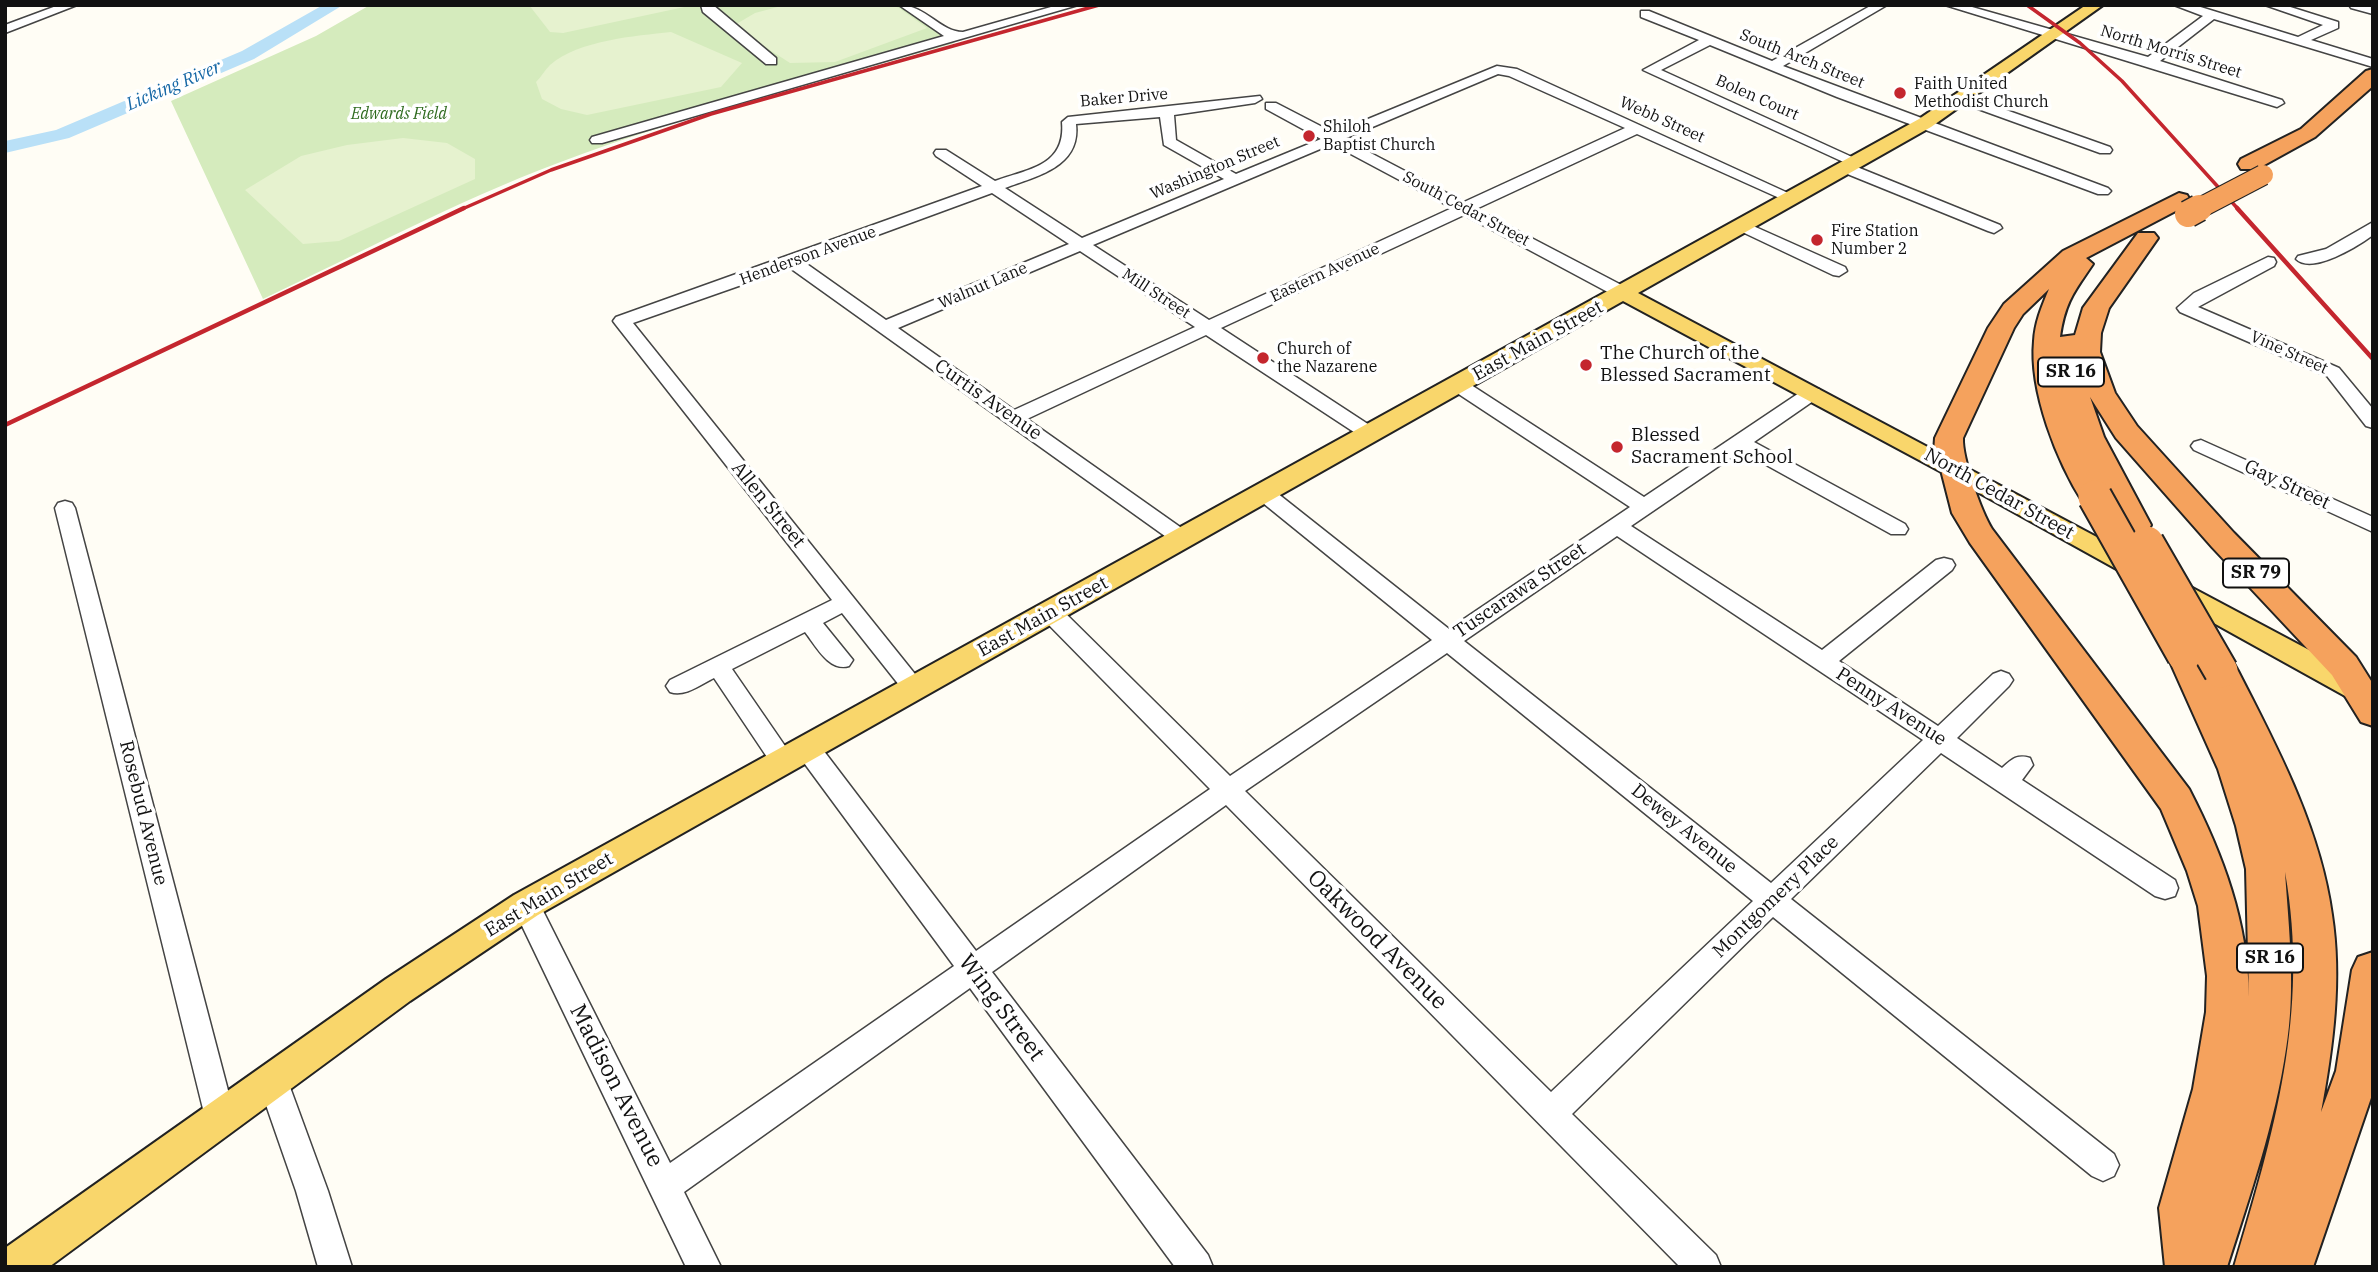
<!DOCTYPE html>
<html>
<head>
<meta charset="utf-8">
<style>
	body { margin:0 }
	#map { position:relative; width:2378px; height:1272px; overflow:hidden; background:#fffdf5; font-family:"IBM Plex Serif",serif }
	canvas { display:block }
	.frame { position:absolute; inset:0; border:7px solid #111; pointer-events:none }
</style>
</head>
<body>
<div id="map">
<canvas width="2378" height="1272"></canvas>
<div class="frame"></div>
</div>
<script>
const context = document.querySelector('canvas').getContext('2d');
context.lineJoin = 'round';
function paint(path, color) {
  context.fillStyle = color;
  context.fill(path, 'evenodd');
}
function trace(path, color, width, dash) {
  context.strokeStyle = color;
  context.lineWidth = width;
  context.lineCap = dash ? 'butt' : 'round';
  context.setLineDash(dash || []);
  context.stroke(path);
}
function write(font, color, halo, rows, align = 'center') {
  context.font = font + ' "IBM Plex Serif",serif';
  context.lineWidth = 7;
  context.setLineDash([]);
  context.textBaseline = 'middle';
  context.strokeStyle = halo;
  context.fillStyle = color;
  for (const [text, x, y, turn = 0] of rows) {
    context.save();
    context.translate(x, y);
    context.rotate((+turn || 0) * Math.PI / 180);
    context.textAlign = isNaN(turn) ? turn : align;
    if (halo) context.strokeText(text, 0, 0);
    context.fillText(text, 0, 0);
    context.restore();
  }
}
paint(new Path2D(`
	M370,5H897L955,43C822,81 687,114 558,163C457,201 360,253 263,299L171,101L316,36Z`), '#d5ebbd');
paint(new Path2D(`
	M529,5H688L689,6L563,33L550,32Z
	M785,5H891L899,8L927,28L835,62L790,63L733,26L755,13Z
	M671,32L742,63L721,87L587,115L561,109L542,99L536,82C541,77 545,70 550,65C579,40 635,36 671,32Z
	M403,138L447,143L475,159V179L339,241L303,244L245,190L301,156L347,145Z`), '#e6f2cf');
paint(new Path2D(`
	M323,5H343L254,59L69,138L5,153V141L56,130L242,51Z`), '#b9e0f7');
const minor = new Path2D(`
	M59,5H77L5,33V25Z
	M701,5H713L776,58V64H766L703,12Z
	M899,5C926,5 940,32 963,32L1058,5H1078L602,143H592L590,140L592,137L944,36Z
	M1872,5H1887L1783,66L2108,188L2111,191L2108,194H2098L1837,97L1710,45L1661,70L1863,162L1861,165H1852L2000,225L2002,228L1994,233L1988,231L1840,171L1838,168L1840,165H1850L1643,70L1699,40L1641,17V11H1649L1772,61Z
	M1945,5H1965L2148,57L2203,16L2174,5H2194L2298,37L2323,25L2265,5H2284L2338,22V28L2311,40L2373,59V67L2214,19L2160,61L2282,100L2284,103L2277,107Z
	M2349,5L2373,6V14L2351,8Z
	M1497,66L1517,69L1799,198L1791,203L1786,201L1637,134L1476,209L1629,289L1632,293L1629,297H1617L1464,215L1221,328L1377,430L1380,434L1377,438H1363L1206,335L1027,419L1190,534L1194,539L1190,544H1176L790,268L633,323L927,689L923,695L915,698L907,695L842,613L823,623L853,660L849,666C829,672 816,646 805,632L732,669L796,762L793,769L784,772L775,769L714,678C700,685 685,697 670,692L666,686L670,680L832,600L616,325L613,321L616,317L982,186L936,156L934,153L936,150H946L995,181C1028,169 1066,166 1062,122L1068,117L1260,96L1262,99L1255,103L1174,115L1176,140L1236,174L1321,139L1266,109V103H1276L1334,133ZM1498,74L1509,76L1625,128L1464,202L1344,139ZM1160,117L1164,145L1224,179L1082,238L1005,188C1037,176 1081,167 1076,124ZM1332,144L1452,208L1209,320L1093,245ZM992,193L1069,244L886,320L804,262ZM1080,251L1195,327L1014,410L898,328Z
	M1961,94L2110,147L2112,150L2110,153H2100L1956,101V95Z
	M1742,221L1845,267L1847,271L1839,276L1833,275L1736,229L1734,226L1736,223Z
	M2373,222V235C2358,246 2312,275 2296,259L2298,256L2326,249Z
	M2268,257L2274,258L2276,262L2274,266L2198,307L2339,368L2373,409V428L2366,426L2327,376L2180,312L2177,308L2194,293Z
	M1458,379L1465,381L1644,497L1805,389H1819L1821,393L1819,397L1754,442L1905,524L1908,529L1905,534H1891L1741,451L1631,526L1822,650L1936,560L1944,558L1952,560L1955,565L1952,570L1839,661L1938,726L1993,674L2001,671L2009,674L2013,680L2009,686L1957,738L2002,768C2012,759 2017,754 2030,758L2033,765L2022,780L2175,880L2178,888L2175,896L2165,899L2155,896L1941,753L1791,899L2114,1154L2119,1165L2114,1176L2103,1181L2092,1176L1773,917L1572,1114L1716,1255L1721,1267H1680L1226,805L992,972L1208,1255L1213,1267H1175L970,988L684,1192L721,1267H686L512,905L516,897L526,893L536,897L670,1163L954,966L799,756L796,749L799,742L808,739L817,742L976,951L1210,789L1043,619L1040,613L1043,607L1051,605L1059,607L1230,776L1432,640L1258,499L1255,494L1258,489H1272L1449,629L1630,507L1451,389L1449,385ZM1617,536L1923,740L1771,883L1464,641ZM1447,653L1753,901L1551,1092L1245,791Z
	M2201,440L2373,517V532L2194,450L2191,446L2194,442Z
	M65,501L72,503L75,508L235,1117L231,1128L220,1132L209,1128L205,1117L55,508L58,503Z
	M272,1065L283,1069L287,1079L328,1191L352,1267H318L296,1191L257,1079L261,1069Z`);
const major = new Path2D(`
	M2086,5H2103L1931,127L1638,293L2373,684V703L2366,705L2356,702L1947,475L1623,301L538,915L410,1001L49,1267H5V1248L386,979L514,895L1919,119Z`);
const highway = new Path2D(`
	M2373,69V86L2315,137L2257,169H2241L2238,164L2241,159L2301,129L2366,71Z
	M2179,193L2187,195L2190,200L2187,205L2086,258L2093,264C2074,292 2065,302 2060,337L2075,335L2083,308L2138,233H2154L2158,238L2109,308L2101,333L2100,352L2115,393L2137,426L2234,533L2356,657L2373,684V726L2361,722L2332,675L2212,547L2116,438L2090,397L2104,437L2151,525L2147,532L2136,535L2125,532L2108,500L2106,504L2095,507L2084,504C2057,462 2029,391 2034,341C2035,322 2042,306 2049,289L2023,314L2014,328L1963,438C1962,458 1981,511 1992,529L2189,789C2223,855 2248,922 2249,997L2246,869L2236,826L2218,769L2167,655L2172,646L2184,643L2196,646L2206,667L2209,662L2221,658L2233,662L2238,671C2278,749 2320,828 2332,915C2342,980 2333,1047 2321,1112L2336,1071L2352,970L2358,957L2373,952V1092L2313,1267H2234C2274,1133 2310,1012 2285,872C2289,931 2296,990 2286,1049C2275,1123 2250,1195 2227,1267H2165L2159,1208L2193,1089L2206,1012L2207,976L2198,906L2187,871L2161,809L1970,543L1952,513L1941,470L1934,453L1935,438L1988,328L2004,304L2063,251Z`);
trace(minor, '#444', 3);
trace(major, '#222', 4);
trace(highway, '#222', 4);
paint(minor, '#fff');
paint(major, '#f9d66b');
paint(highway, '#f5a25d');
trace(new Path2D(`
	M2027,5L2080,43L2122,81L2239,210
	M460,210L551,170L711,114L1099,5`), '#c4262e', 3.5);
trace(new Path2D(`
	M2237,208L2373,359
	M5,425L464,208`), '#c4262e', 4.5);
const highwayBridgeFar2 = new Path2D(`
	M2196,210L2263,175`);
const highwayBridgeFar1 = new Path2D(`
	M2188,214L2199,208`);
const highwayBridge = new Path2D(`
	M2095,497L2184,655
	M2147,543L2221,671`);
trace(highwayBridgeFar2, '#222', 22, []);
trace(highwayBridgeFar1, '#222', 29, []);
trace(highwayBridge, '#222', 37, []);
trace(highwayBridgeFar2, '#f5a25d', 20);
trace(highwayBridgeFar1, '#f5a25d', 26);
trace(highwayBridge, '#f5a25d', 33);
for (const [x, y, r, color] of [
	[1900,93,7,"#c4262e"],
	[1309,136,7,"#c4262e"],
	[1817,240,7,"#c4262e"],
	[1263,358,7,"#c4262e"],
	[1586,365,7,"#c4262e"],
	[1617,447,7,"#c4262e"]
]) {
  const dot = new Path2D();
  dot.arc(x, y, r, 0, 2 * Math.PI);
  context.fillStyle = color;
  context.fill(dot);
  trace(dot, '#fff', 2.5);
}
write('16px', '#111', '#fff', [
	["North Morris Street",2171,52,17],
	["South Arch Street",1802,59,22],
	["Baker Drive",1124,98,-5],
	["Bolen Court",1757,98,24],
	["Webb Street",1662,120,24],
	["Washington Street",1215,168,-23],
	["South Cedar Street",1466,209,28],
	["Henderson Avenue",808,256,-20],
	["Eastern Avenue",1325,273,-25],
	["Walnut Lane",983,286,-23],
	["Mill Street",1156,294,33],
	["Vine Street",2289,353,24]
]);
write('16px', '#111', '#fff', [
	["Faith United",1914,84],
	["Methodist Church",1914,102],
	["Shiloh",1323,127],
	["Baptist Church",1323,145],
	["Fire Station",1831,231],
	["Number 2",1831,249],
	["Church of",1277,349],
	["the Nazarene",1277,367]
], 'left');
write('italic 16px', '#2f6b1f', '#fff', [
	["Edwards Field",399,114]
]);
write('italic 18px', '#1768a6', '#fff', [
	["Licking River",174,86,-23]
]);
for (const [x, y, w] of [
	[2071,372,66],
	[2256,573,66],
	[2270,958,66]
]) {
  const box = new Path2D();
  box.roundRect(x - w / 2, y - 14.5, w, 29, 5);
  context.fillStyle = '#fff';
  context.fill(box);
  trace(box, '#111', 2);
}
write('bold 18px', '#111', null, [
	["SR 16",2071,372],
	["SR 79",2256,573],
	["SR 16",2270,958]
]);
write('19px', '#111', '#fff', [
	["East Main Street",1538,341,-29],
	["Curtis Avenue",988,400,35],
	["Gay Street",2287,485,25],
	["North Cedar Street",1999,494,29],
	["Allen Street",768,505,51],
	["Tuscarawa Street",1520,591,-34],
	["East Main Street",1043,617,-29],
	["Penny Avenue",1891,707,33],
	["Rosebud Avenue",143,813,76],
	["Dewey Avenue",1684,829,39],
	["East Main Street",549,895,-31],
	["Montgomery Place",1776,897,-44]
]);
write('19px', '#111', '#fff', [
	["The Church of the",1600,354],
	["Blessed Sacrament",1600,376],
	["Blessed",1631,436],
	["Sacrament School",1631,458]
], 'left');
write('23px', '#111', '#fff', [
	["Oakwood Avenue",1377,940,45],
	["Wing Street",1001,1008,53],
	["Madison Avenue",616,1086,63]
]);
</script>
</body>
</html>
